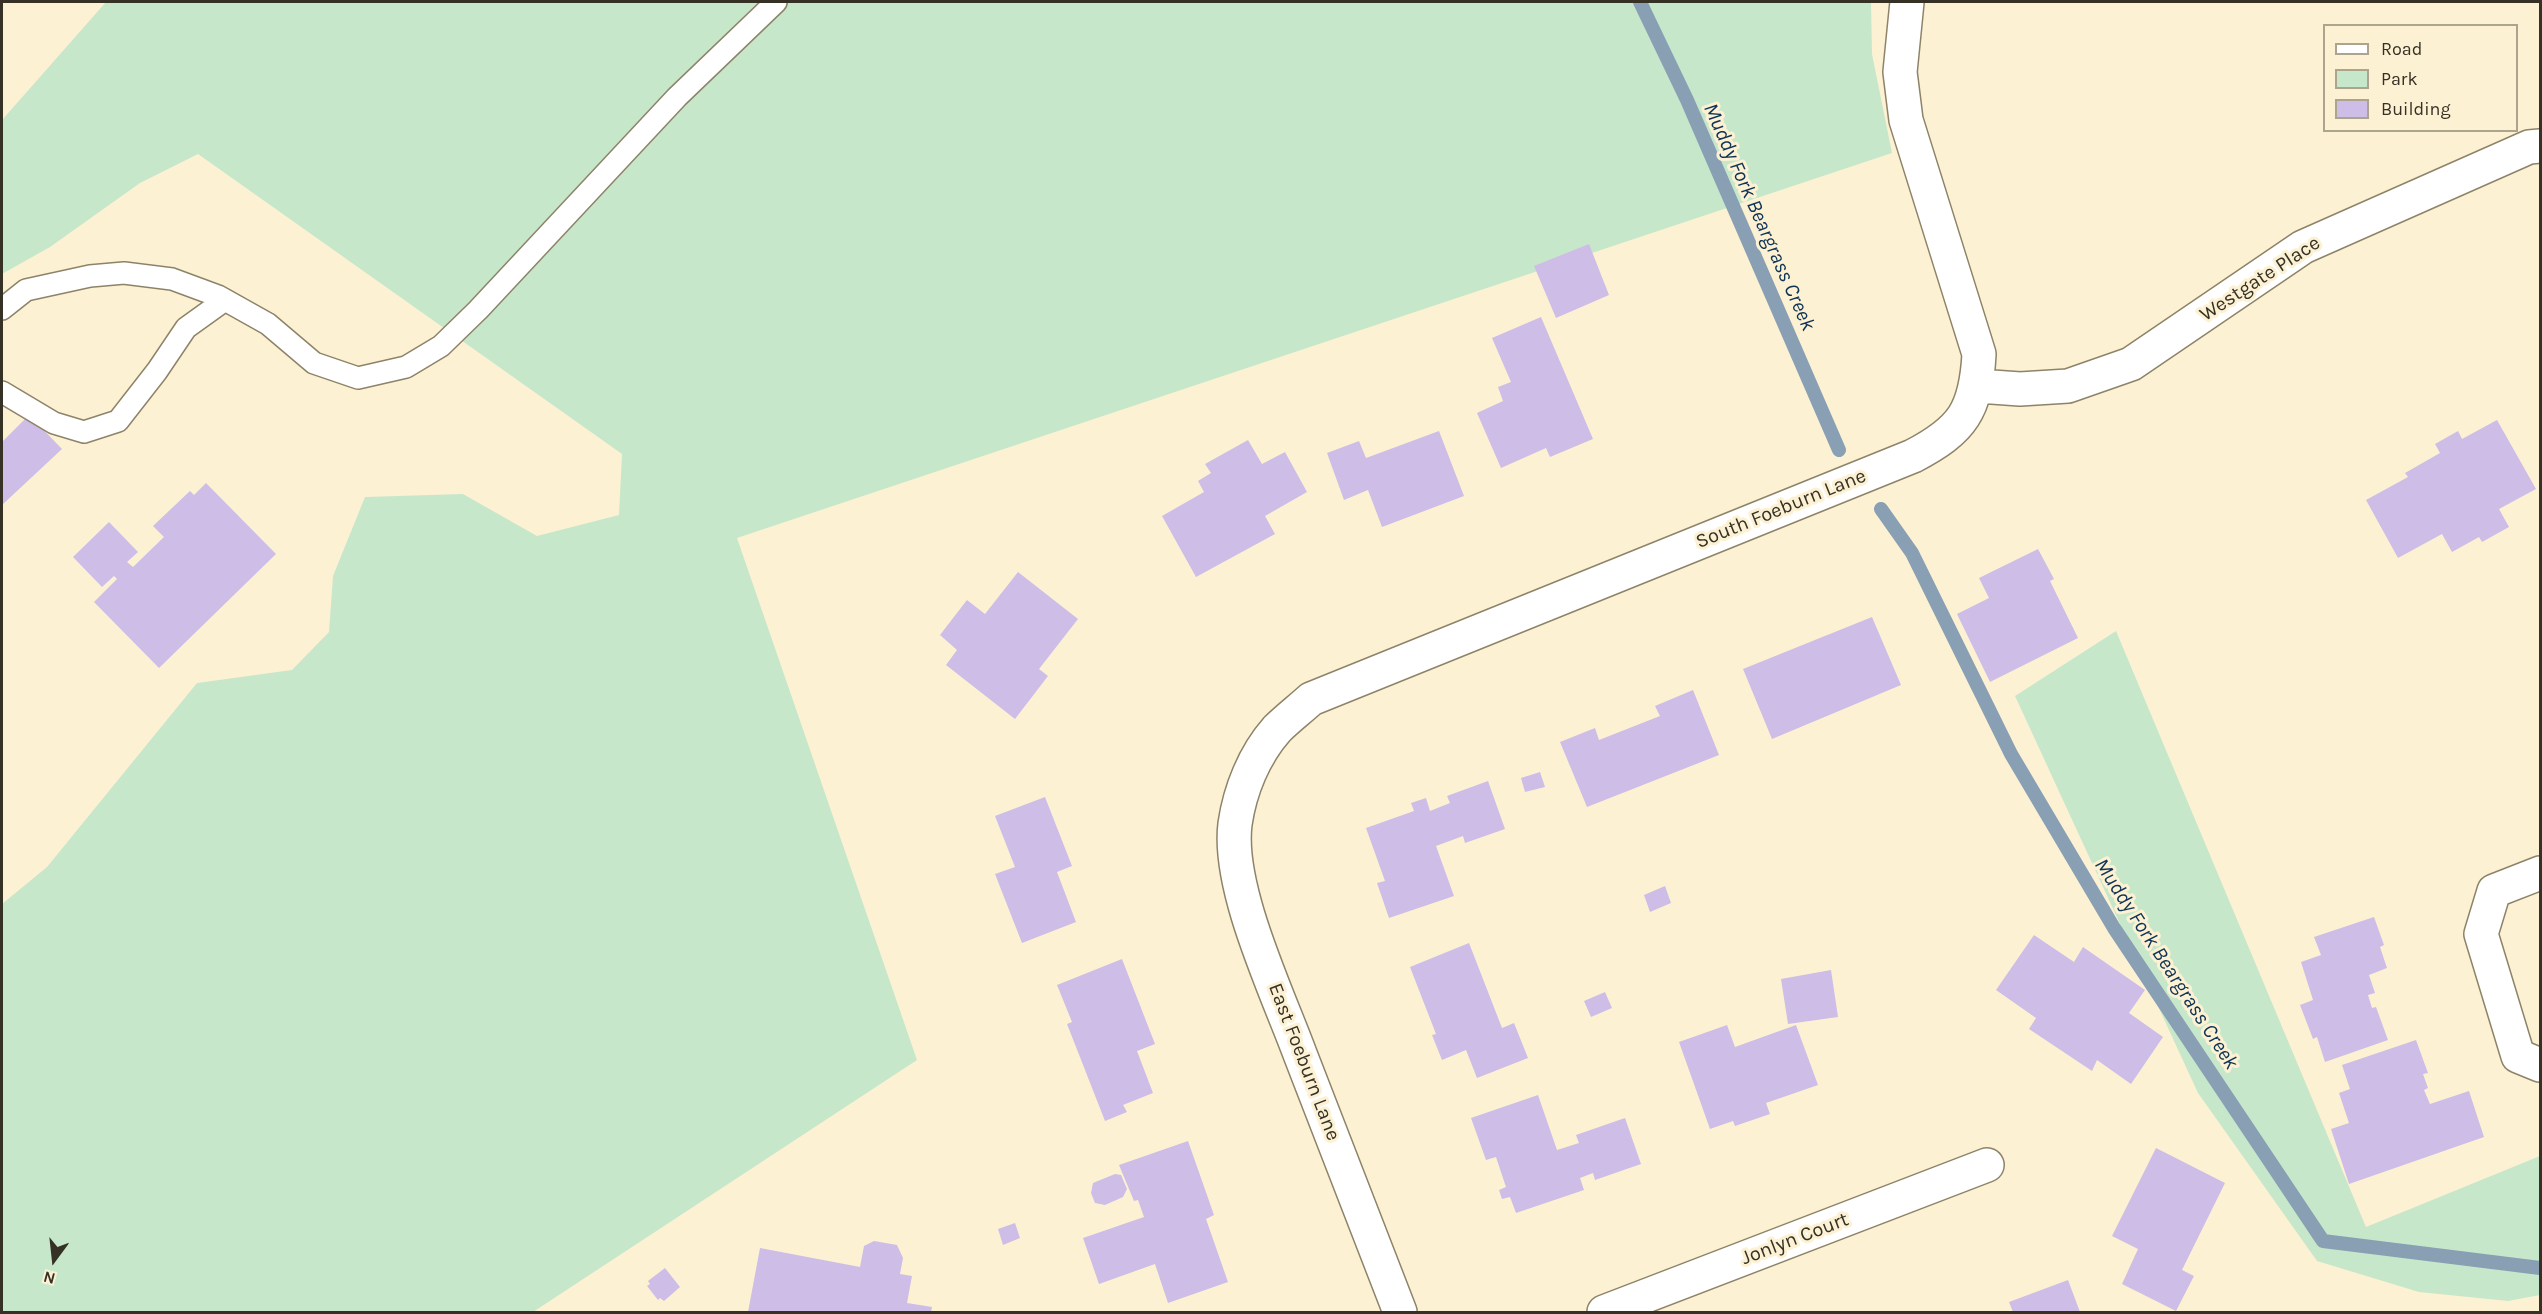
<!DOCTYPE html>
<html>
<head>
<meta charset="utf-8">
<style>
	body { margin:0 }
	#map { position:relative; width:2542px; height:1314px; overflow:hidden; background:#fdf1d4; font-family:Karla,sans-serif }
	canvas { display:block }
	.frame { position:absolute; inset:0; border:3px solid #353125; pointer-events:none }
	.legend { position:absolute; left:2323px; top:24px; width:195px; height:108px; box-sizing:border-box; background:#fdf1d4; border:2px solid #ada48e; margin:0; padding:8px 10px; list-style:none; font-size:18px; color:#353125 }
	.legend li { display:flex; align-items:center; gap:12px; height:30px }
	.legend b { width:30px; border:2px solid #ada48e }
	.north { position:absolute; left:24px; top:1230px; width:60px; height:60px; -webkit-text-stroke:4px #fdf1d4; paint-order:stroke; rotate:195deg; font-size:16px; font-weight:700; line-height:24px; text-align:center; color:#353125 }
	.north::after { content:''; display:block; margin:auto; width:21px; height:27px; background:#353125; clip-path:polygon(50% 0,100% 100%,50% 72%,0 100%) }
</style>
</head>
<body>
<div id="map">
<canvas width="2542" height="1314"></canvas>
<div class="frame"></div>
<ul class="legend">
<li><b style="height:8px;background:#fff"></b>Road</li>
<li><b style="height:16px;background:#c7e7ca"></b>Park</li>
<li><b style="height:16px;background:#cdbde7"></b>Building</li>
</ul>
<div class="north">N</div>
</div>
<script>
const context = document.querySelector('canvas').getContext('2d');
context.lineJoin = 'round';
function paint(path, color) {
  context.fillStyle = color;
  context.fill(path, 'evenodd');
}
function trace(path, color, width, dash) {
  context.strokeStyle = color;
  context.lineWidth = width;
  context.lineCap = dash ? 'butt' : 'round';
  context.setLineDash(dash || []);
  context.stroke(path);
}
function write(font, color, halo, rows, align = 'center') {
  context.font = font + ' Karla,sans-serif';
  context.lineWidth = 6;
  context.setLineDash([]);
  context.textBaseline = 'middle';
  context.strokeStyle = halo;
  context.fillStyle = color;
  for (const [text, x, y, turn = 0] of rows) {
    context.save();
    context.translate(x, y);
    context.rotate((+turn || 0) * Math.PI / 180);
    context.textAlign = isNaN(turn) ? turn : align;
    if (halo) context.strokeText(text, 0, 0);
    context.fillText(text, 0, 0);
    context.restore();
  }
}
paint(new Path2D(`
	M106,2H1871L1872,54L1892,153L737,538L917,1060L533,1312H2V904L47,867L197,683L292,670L329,632L333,576L365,497L463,494L537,536L619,515L622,454L198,154L140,183L50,247L2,274V120Z
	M2116,631L2366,1227L2540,1156V1295L2508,1301L2419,1292L2317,1261L2198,1093L2015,696Z`), '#c7e7ca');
trace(new Path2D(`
	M1640,2L1687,100L1839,450
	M1881,509L1912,553L2011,754L2114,928L2323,1241L2540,1268`), '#889fb4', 14);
paint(new Path2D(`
	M1589,244L1609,295L1556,318L1534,266Z
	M1541,317L1593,439L1550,457L1546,448L1501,468L1477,413L1503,401L1498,387L1511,382L1492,338Z
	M29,415L62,449L2,505V442Z
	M2497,420L2536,489L2499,509L2509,527L2482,542L2479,537L2452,552L2442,534L2398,558L2366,500L2408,477L2405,473L2440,453L2435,444L2458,431L2462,439Z
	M1439,431L1464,496L1382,527L1368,490L1344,500L1327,453L1359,441L1366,458Z
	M1248,440L1262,464L1285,452L1307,492L1265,516L1275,534L1196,577L1162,516L1204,492L1198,481L1211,473L1205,464Z
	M206,483L276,554L159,668L94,602L117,579L114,576L102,587L73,557L109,522L138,552L127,562L133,567L164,537L153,526L190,491L194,495Z
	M2038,549L2054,579L2050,581L2078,638L1990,682L1957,614L1989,598L1979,578Z
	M1018,572L1078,619L1039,669L1048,676L1015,719L946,665L957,650L940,635L967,600L985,614Z
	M1872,617L1901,685L1772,739L1743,669Z
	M1693,690L1719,755L1587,807L1560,742L1595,728L1599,740L1660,716L1655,706Z
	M1540,772L1545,787L1525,792L1521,778Z
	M1488,781L1505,829L1465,843L1463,836L1436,846L1454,896L1389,918L1377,883L1385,881L1366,828L1414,811L1411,803L1426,798L1430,811L1450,803L1447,796Z
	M1045,797L1072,866L1057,872L1076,922L1022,943L995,874L1015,867L995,816Z
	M1665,886L1671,903L1650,912L1644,895Z
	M2374,917L2384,945L2380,947L2387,968L2369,975L2375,993L2368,995L2372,1008L2376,1007L2388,1040L2325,1062L2317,1037L2313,1039L2300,1005L2313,1000L2301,962L2321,955L2314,937Z
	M2034,935L2074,962L2083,947L2145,990L2129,1013L2163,1037L2131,1084L2097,1060L2092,1071L2029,1029L2036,1018L1996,990Z
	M1469,943L1502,1028L1514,1023L1528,1058L1477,1078L1466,1050L1442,1060L1432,1035L1436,1034L1410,967Z
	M1122,959L1155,1044L1137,1051L1153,1093L1123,1105L1127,1112L1105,1121L1067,1024L1072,1022L1057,985Z
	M1831,970L1838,1017L1788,1024L1781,979Z
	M1605,992L1612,1008L1591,1017L1584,1001Z
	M1727,1025L1735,1047L1796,1025L1818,1085L1766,1103L1770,1114L1735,1126L1733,1121L1710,1129L1679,1042Z
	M2416,1040L2428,1073L2423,1074L2428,1088L2424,1090L2430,1104L2469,1091L2484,1137L2349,1184L2331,1129L2349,1123L2339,1093L2350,1089L2342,1065Z
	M1538,1095L1557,1150L1579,1143L1576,1135L1625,1118L1641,1164L1595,1180L1593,1173L1580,1178L1584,1190L1516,1213L1510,1197L1502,1199L1499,1190L1506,1187L1496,1157L1486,1160L1471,1118Z
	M1188,1141L1214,1215L1206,1219L1228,1282L1168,1303L1155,1264L1099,1284L1083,1238L1144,1217L1138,1200L1134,1201L1119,1165Z
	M2156,1148L2225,1183L2182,1270L2194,1276L2176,1311L2122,1284L2138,1249L2112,1236Z
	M1115,1174L1121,1175L1127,1189L1123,1197L1105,1205L1095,1203L1091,1193L1093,1183Z
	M1015,1223L1020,1238L1003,1245L998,1229Z
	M874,1241L897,1245L903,1258L900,1274L912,1276L907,1303L932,1307L931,1312H748L760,1248L860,1267L864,1246Z
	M665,1268L680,1287L664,1301L660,1298L658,1300L647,1286L650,1284L648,1281Z
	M2068,1280L2080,1312H2013L2009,1302Z`), '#cdbde7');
const service = new Path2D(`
	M2,309L26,290L90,276L124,273L172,279L218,296L268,324L314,363L358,378L406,367L441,346L478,310L677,97L776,2
	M2,392L54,423L84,432L118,421L157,371L186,328L225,300`);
const minor = new Path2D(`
	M1978,386L2020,389L2068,386L2131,364L2303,247L2529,147L2540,146
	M2540,873L2494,891L2481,934L2518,1056L2540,1065
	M1400,1312C1367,1226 1334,1140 1300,1054C1277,992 1227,888 1235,824C1240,790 1254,755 1277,729C1287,719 1300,709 1311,699L1913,456C1963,430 1976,410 1979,354L1906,120L1900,72L1907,2
	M1604,1312L1987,1165`);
trace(service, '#8d8368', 24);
trace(minor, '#8d8368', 36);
trace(service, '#fff', 21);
trace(minor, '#fff', 33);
write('20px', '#353125', '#fdf1d4', [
	["Westgate Place",2260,279,-33],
	["South Foeburn Lane",1781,509,-22],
	["East Foeburn Lane",1304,1062,69],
	["Jonlyn Court",1795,1239,-21]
]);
write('italic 21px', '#0e3354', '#fdf1d4', [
	["Muddy Fork Beargrass Creek",1759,217,66],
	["Muddy Fork Beargrass Creek",2166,964,57]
]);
</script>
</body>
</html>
